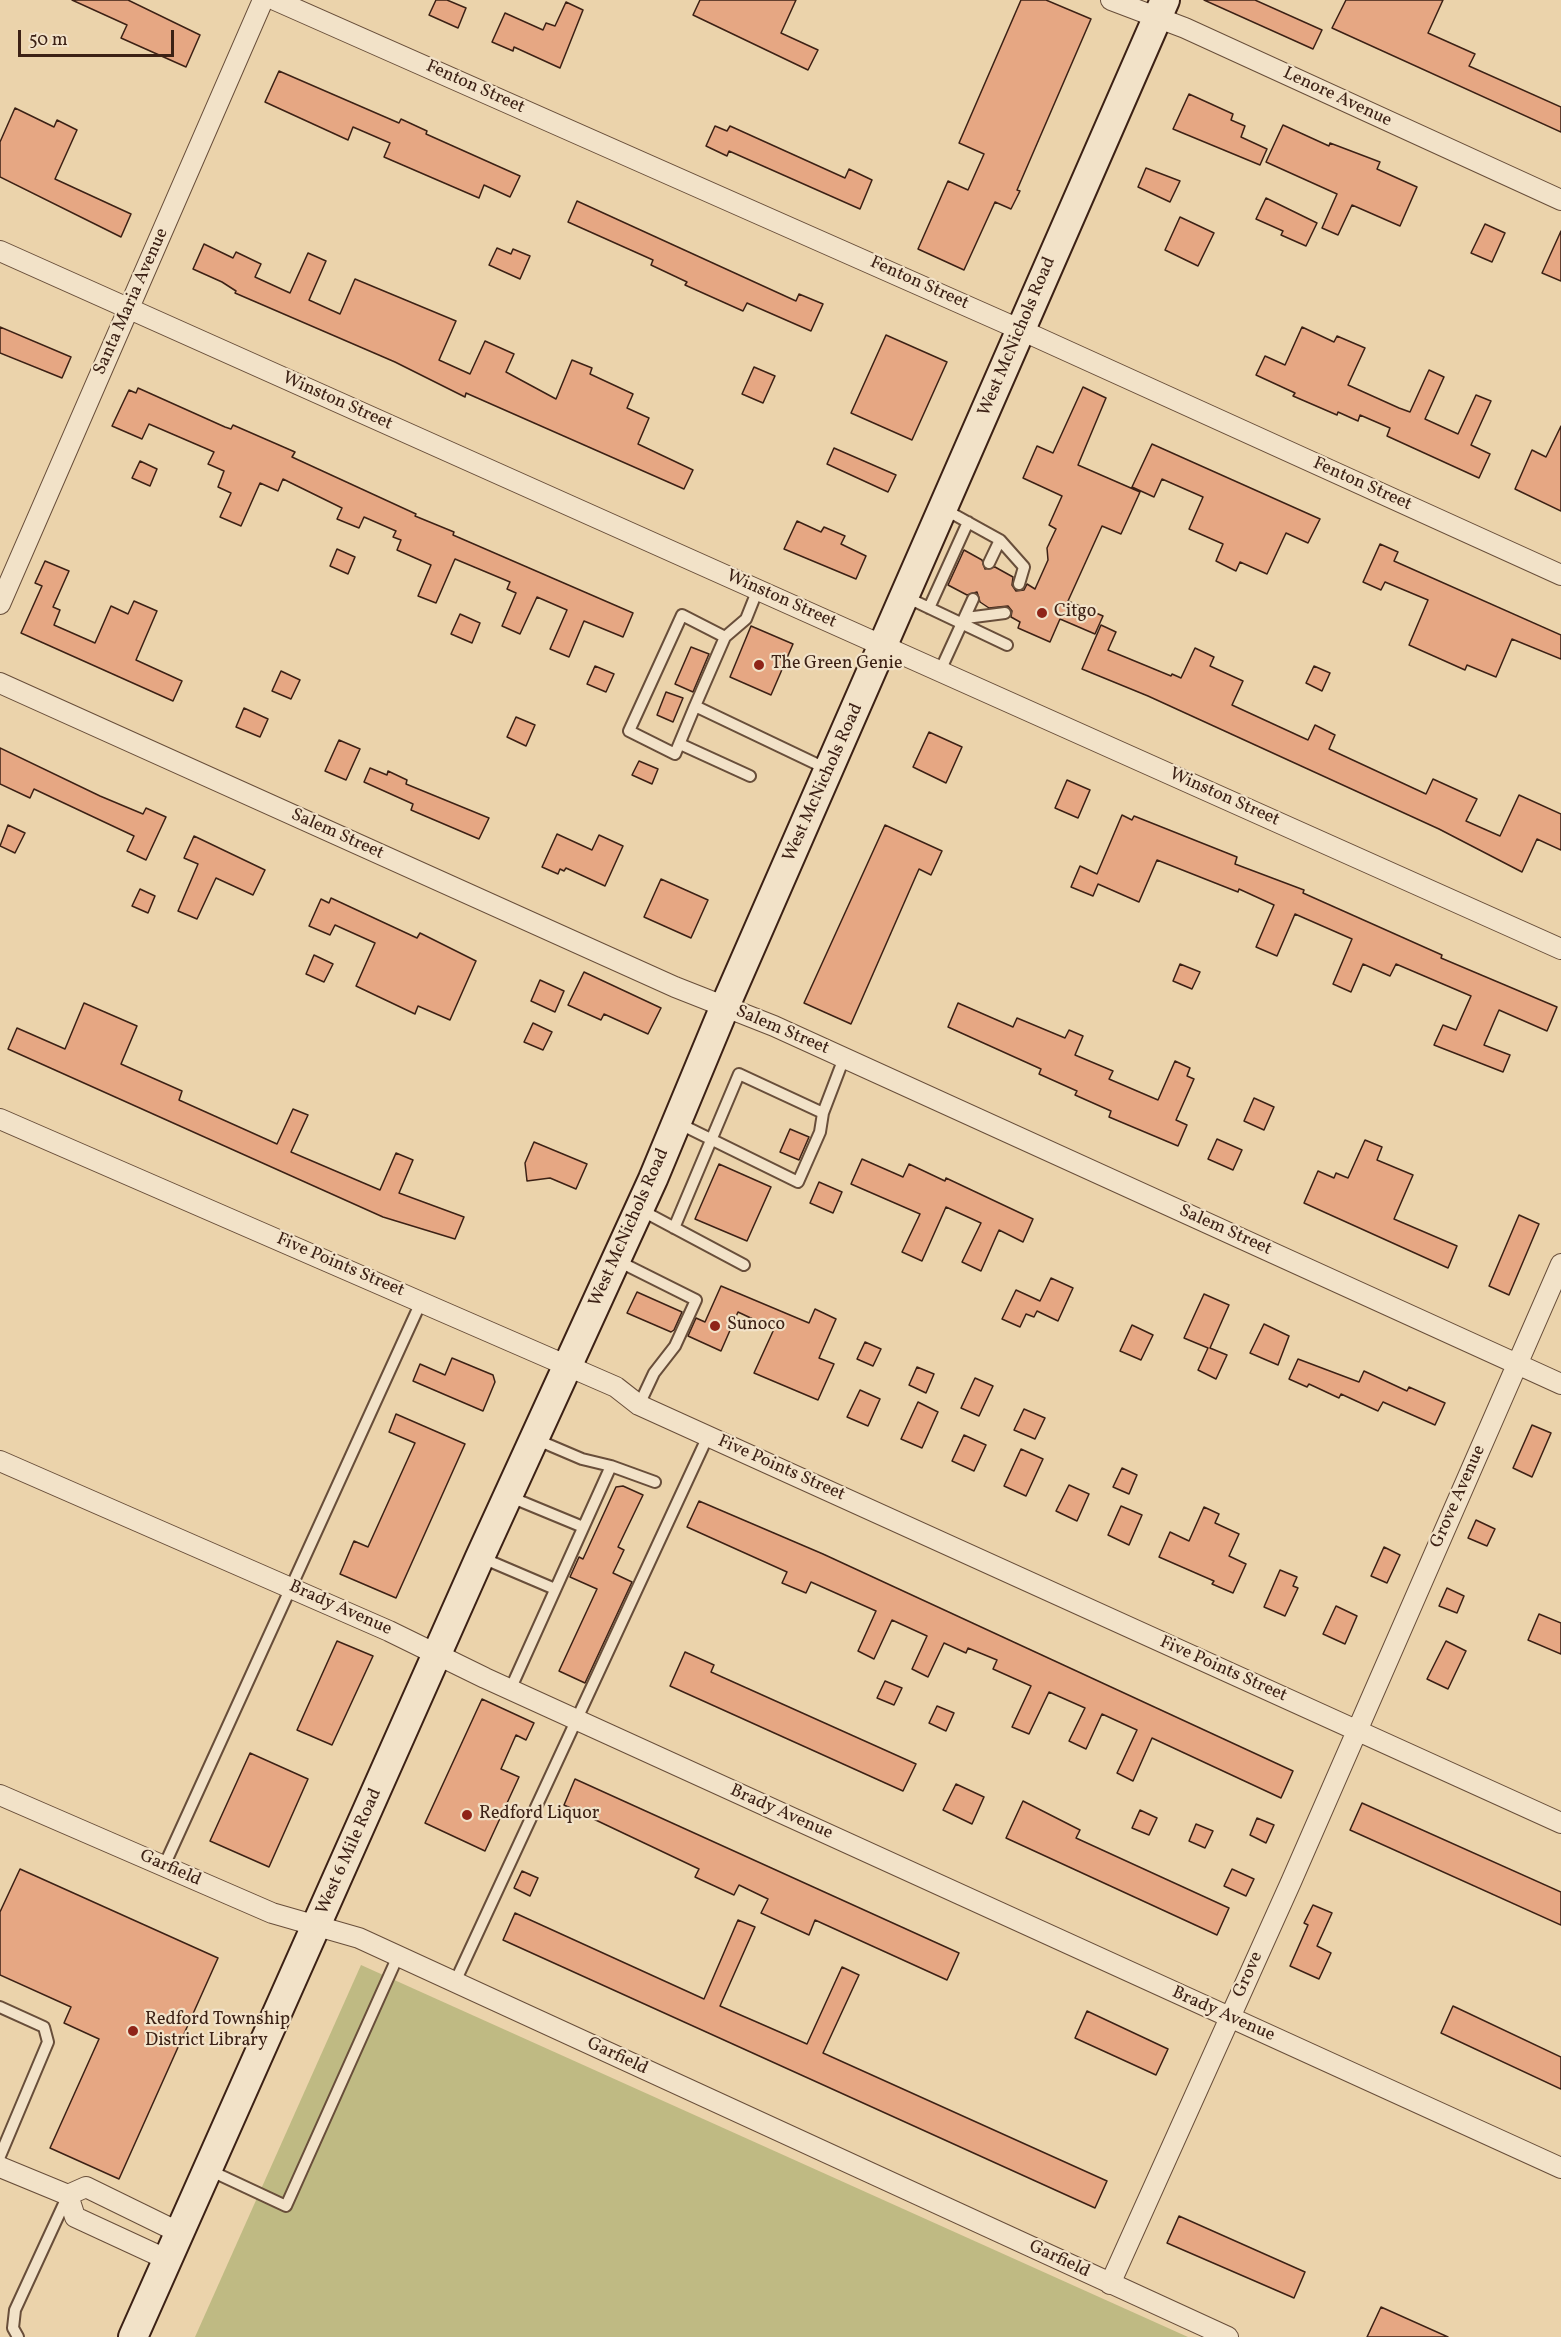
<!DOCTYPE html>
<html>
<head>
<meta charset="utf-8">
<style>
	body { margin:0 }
	#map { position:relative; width:1561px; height:2337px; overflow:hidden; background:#ebd3ab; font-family:Vollkorn,serif }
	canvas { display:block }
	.scale { position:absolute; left:18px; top:30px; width:156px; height:27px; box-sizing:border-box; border:3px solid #3c2115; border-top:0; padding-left:8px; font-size:18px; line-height:21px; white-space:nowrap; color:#3c2115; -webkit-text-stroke:4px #f2e2c8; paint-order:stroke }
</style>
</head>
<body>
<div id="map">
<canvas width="1561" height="2337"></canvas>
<div class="scale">50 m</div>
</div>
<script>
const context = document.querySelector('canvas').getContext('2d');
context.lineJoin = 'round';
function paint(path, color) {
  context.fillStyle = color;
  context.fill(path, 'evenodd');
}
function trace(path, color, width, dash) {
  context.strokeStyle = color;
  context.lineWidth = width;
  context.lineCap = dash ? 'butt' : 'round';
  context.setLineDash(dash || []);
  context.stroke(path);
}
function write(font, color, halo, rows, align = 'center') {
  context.font = font + ' Vollkorn,serif';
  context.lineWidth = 4.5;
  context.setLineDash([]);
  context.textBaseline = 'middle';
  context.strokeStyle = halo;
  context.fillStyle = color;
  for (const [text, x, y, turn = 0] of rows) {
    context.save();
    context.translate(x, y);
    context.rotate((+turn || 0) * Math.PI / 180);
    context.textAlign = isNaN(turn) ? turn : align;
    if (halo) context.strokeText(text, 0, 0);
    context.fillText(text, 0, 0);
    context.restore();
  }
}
paint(new Path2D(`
	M361,1965L1188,2337H195Z`), '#bfba83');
const building = new Path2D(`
	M72,0H128L200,35L186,67L121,38L127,25Z
	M436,0H447L466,8L458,28L429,15Z
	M700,0H796L781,33L818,50L808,70L693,15Z
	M1021,0H1046L1091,19L1017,190L1020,191L1011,209L995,202L964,270L918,249L948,181L968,190L984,154L959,143Z
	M1204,0H1255L1322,30L1313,49Z
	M1346,0H1443L1428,33L1475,54L1469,66L1561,107V132L1332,28Z
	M566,2L583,10L560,68L514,47L513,51L492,42L505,13L543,30L546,23L555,26Z
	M279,71L399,123L401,119L427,131L426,134L520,176L510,197L484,185L479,198L384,157L390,143L353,127L348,140L265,102Z
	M1189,94L1233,114L1231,120L1245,126L1241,137L1267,149L1260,165L1173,129Z
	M15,108L54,127L57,120L77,130L55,179L131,214L121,237L0,177V142Z
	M1283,125L1329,146L1330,143L1380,162L1377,169L1417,187L1400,226L1352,205L1338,235L1322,228L1337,194L1266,162Z
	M715,126L727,131L730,126L845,178L849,169L872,180L860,209L729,151L727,156L706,146Z
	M1146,168L1180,181L1170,202L1138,187Z
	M1266,198L1317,223L1306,246L1281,235L1283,231L1256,219Z
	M577,201L796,301L799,294L823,304L811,331L747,303L743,311L685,285L687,282L651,265L653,260L568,222Z
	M1180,217L1214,233L1198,266L1165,250Z
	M1485,224L1505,233L1492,262L1471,253Z
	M1561,231V281L1542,273Z
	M204,244L233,258L236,252L261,264L255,277L290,293L308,253L326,261L309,300L340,314L355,279L456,321L439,360L470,374L485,341L514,354L506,372L556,399L572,360L592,368L590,374L633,394L627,408L649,418L638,444L693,470L684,489L466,393L465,397L395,362L235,293L236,291L222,282L193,269Z
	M497,248L511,254L513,249L530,256L520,279L489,265Z
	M0,327L71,357L62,378L0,353Z
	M1302,327L1334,342L1337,336L1365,348L1348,385L1399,408L1410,412L1429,370L1444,377L1425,419L1458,434L1476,395L1491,401L1471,445L1490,454L1479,478L1387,436L1390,428L1360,415L1358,421L1338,412L1337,415L1293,396L1295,393L1256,375L1265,356L1285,365Z
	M886,335L947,362L912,440L851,413Z
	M754,367L775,376L763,403L742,394Z
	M1083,387L1106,398L1078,465L1140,492L1121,534L1102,526L1068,601L1103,616L1095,634L1060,619L1050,642L1018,628L1020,622L1011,617L1012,611L1008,606L989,608L980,602L977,592L967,595L948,585L964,550L982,560L985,569L995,567L1013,577L1012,585L1016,591L1024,590L1027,584L1035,589L1048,560L1047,548L1056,529L1049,525L1062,496L1023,478L1037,446L1053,453Z
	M138,388L225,427L231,429L233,425L295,452L292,457L416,514L415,516L454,532L453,535L633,613L623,637L584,621L569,657L550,649L567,610L537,597L520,634L502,626L516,593L507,589L510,582L455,559L436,603L418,596L431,565L397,550L401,540L393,537L396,531L364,517L359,528L337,519L342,508L283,479L278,491L260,483L241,526L220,517L231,493L218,487L224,471L208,464L214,452L149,424L142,439L112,426L129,390L136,393Z
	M1561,426V511L1515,489L1532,450L1546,457Z
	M1152,444L1320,519L1308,543L1286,533L1267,574L1240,562L1236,571L1216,561L1223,544L1189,529L1203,497L1162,479L1154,497L1132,487Z
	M834,448L896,475L888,492L827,464Z
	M140,461L157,469L150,486L132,478Z
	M797,521L821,532L824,527L845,536L841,544L866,556L856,579L784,549Z
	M1380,544L1398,552L1394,561L1561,635V659L1512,639L1496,677L1467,665L1465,670L1409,645L1428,600L1385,582L1381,590L1363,582Z
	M337,549L355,557L348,574L330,566Z
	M45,561L69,571L53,607L60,610L54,625L95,643L111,606L128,614L134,601L157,611L136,660L182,681L173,701L21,633L42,586L35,583Z
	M460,614L480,623L472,643L451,634Z
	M1101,625L1116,632L1108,650L1171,676L1172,674L1181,678L1195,648L1214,657L1210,666L1243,681L1232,705L1308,740L1315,725L1335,735L1329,749L1426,794L1433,779L1477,799L1466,821L1500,836L1519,795L1561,814V850L1537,839L1522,872L1439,829L1148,696L1082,669Z
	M751,626L793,644L771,695L730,677Z
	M691,647L709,654L693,692L675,684Z
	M595,666L614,674L606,692L587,684Z
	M1314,666L1330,673L1322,691L1306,683Z
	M281,671L300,680L291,699L272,691Z
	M666,692L683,698L673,722L657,715Z
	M244,708L268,719L260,737L236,727Z
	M516,717L535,725L526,746L507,737Z
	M929,732L962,747L946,783L913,767Z
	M339,740L360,749L346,780L325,771Z
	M0,748L100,796L143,814L146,808L166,817L146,860L127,851L134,836L34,789L30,798L0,784Z
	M639,761L658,769L652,784L632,775Z
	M370,768L387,775L388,771L407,780L406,784L489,818L479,839L411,810L413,804L364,782Z
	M1067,780L1090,790L1078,818L1055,808Z
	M1122,815L1132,820L1134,816L1237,857L1235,864L1304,890L1303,893L1442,955L1441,958L1557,1007L1547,1031L1499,1010L1484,1045L1510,1055L1503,1072L1434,1045L1443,1025L1456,1030L1471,996L1396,964L1390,976L1363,964L1351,992L1333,984L1352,939L1295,914L1277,956L1256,947L1274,905L1239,889L1238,892L1157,860L1139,902L1098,884L1093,896L1071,887L1080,866L1097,874Z
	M8,825L25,833L15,853L0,846Z
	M885,825L942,851L931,875L919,869L851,1024L804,1003Z
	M557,834L592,850L599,835L623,846L605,886L566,868L564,871L560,869L558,874L542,867Z
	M194,836L265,870L253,895L216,878L197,919L178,911L198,864L184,858Z
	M661,879L708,900L691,938L644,917Z
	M140,889L155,896L148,913L132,906Z
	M331,898L417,938L420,933L476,961L450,1020L418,1006L415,1014L356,986L375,943L335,925L330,935L309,926L321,899L329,903Z
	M314,955L333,964L324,982L306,974Z
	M1180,964L1200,972L1192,989L1173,981Z
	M584,972L661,1008L648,1034L604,1014L601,1020L568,1005Z
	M540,980L564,991L555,1012L531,1001Z
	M84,1003L137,1026L121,1064L182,1091L179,1100L277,1144L293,1109L308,1115L291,1152L380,1190L396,1153L413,1160L399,1193L464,1217L455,1239L383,1217L8,1049L17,1028L65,1049Z
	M958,1003L1013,1027L1017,1018L1065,1038L1069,1030L1083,1036L1075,1055L1113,1071L1109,1079L1158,1100L1175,1061L1190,1068L1187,1076L1194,1079L1176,1120L1187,1125L1178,1146L1109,1117L1111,1111L1075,1095L1077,1091L1039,1074L1041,1069L948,1027Z
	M533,1023L552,1032L543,1050L524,1042Z
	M1254,1098L1274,1107L1264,1130L1244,1121Z
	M790,1129L809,1137L799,1160L780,1152Z
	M1217,1139L1242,1150L1233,1170L1208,1159Z
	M1365,1140L1382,1147L1377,1160L1413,1175L1394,1219L1457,1246L1448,1268L1304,1203L1318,1171L1334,1178L1336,1173L1348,1178Z
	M534,1142L587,1164L576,1189L550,1178L527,1181L525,1163Z
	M862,1159L903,1177L909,1164L945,1181L946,1178L1033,1219L1023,1242L999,1230L981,1271L962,1262L981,1223L946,1207L922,1261L902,1252L920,1214L851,1184Z
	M719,1164L771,1187L747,1241L695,1219Z
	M819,1182L842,1192L833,1213L810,1203Z
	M1519,1215L1539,1224L1509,1295L1489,1286Z
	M1051,1278L1073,1288L1058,1321L1037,1311L1034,1317L1026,1314L1020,1327L1002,1319L1016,1290L1040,1301Z
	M721,1286L809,1323L815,1309L836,1319L819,1358L834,1364L818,1400L754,1373L774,1329L738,1312L721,1351L688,1336L696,1318L705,1322Z
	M637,1292L682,1312L674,1330L671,1332L627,1313Z
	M1204,1294L1229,1305L1210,1348L1227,1355L1216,1379L1198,1370L1208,1348L1184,1338Z
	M1264,1324L1289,1336L1278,1365L1250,1353Z
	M1132,1325L1153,1335L1141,1360L1120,1351Z
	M865,1342L881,1349L873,1366L857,1359Z
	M452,1358L493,1375L495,1382L483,1411L413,1381L420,1364L445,1375Z
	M1298,1359L1359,1382L1364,1371L1407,1391L1409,1387L1445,1403L1435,1425L1383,1402L1378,1411L1341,1394L1339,1398L1309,1384L1307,1387L1289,1379Z
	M917,1367L934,1374L926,1393L909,1385Z
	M975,1378L993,1386L979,1416L961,1408Z
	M860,1390L880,1399L868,1426L847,1417Z
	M918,1402L938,1412L922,1448L901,1439Z
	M1024,1409L1045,1418L1035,1439L1014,1430Z
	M396,1414L465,1444L396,1598L340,1574L354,1541L368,1547L415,1443L389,1432Z
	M1532,1425L1551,1433L1532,1477L1513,1468Z
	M964,1435L986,1445L974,1471L952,1461Z
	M1021,1449L1043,1459L1026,1496L1004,1486Z
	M1122,1468L1137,1475L1129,1494L1113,1487Z
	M1069,1485L1089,1494L1077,1521L1056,1511Z
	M623,1486L643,1495L618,1547L624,1550L613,1573L632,1582L585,1683L559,1671L597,1589L570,1577L579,1557L583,1559L616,1487Z
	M699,1501L823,1554L1293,1771L1281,1798L1152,1738L1133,1781L1117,1773L1137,1730L1102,1714L1086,1749L1069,1741L1085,1708L1049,1692L1029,1734L1012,1727L1031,1686L993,1669L997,1660L968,1648L966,1653L944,1643L928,1677L912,1669L927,1636L892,1620L874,1659L858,1651L876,1611L811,1582L806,1593L782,1583L787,1572L687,1527Z
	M1121,1506L1142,1515L1129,1545L1108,1535Z
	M1204,1507L1219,1514L1215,1523L1239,1534L1229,1556L1246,1564L1233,1593L1212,1584L1214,1581L1159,1557L1170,1532L1189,1541Z
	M1476,1520L1495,1529L1487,1546L1468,1538Z
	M1384,1547L1400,1555L1387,1583L1371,1576Z
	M1280,1570L1297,1577L1293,1586L1298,1588L1285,1616L1264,1607Z
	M1447,1588L1464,1596L1457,1613L1439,1606Z
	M1336,1606L1357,1616L1345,1644L1323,1634Z
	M1539,1614L1561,1623V1654L1528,1640Z
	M337,1641L373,1656L332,1745L297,1730Z
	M1446,1641L1466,1651L1448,1689L1427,1679Z
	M685,1652L714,1665L711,1672L916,1764L903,1791L670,1686Z
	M885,1681L902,1688L894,1705L877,1698Z
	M482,1699L534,1723L526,1740L516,1735L501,1769L519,1777L485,1851L425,1823Z
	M937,1706L954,1713L946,1731L929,1723Z
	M250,1753L308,1779L269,1867L210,1841Z
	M575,1779L959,1953L947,1980L815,1920L809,1935L761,1913L768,1899L739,1885L734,1895L695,1877L699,1869L564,1805Z
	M956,1784L984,1797L972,1824L943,1810Z
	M1023,1801L1080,1830L1076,1838L1229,1908L1217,1935L1006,1838Z
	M1362,1803L1561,1892V1925L1350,1830Z
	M1140,1810L1157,1818L1149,1835L1132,1828Z
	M1257,1818L1274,1825L1266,1843L1250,1835Z
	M1196,1824L1213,1831L1205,1848L1189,1841Z
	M20,1869L218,1958L119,2179L50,2148L99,2039L64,2023L71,2007L0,1975V1912Z
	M1232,1869L1254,1879L1246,1896L1224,1886Z
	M522,1871L538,1878L530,1896L514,1888Z
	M1313,1905L1332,1913L1317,1946L1331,1953L1319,1979L1290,1966L1308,1925L1304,1923Z
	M515,1913L704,1999L738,1920L755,1927L720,2006L807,2044L842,1967L859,1975L823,2053L1107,2181L1095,2208L503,1940Z
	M1453,2006L1561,2057V2089L1441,2033Z
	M1087,2011L1168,2049L1156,2075L1075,2038Z
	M1179,2216L1305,2272L1294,2298L1167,2243Z
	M1381,2307L1448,2337H1367Z`);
paint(building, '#e6a783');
trace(building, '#3c2115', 1.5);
const service = new Path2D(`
	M944,509L1000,540L989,563
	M1000,540L1024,567L1019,584
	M906,597L1007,645
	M929,608L968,522
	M966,618L1005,613
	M725,637L746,619L758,589
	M940,671L973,599
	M695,706L725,637L682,615L629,731L675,754L695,706L827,769
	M680,744L750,776
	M678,1123L798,1182L820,1132L823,1113
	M639,1209L744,1265
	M674,1228L739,1074L823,1113L844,1058
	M616,1260L696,1300L675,1346L654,1373L639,1405
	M611,1466L655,1482
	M508,1496L583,1527
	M480,1557L555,1589
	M510,1690L611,1466L582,1459L535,1439
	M164,1866L421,1302
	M455,1982L708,1436
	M0,2007L44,2027L48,2042L0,2156
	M209,2170L286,2206L398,1956
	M18,2337L13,2328L15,2310L68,2195`);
const minor = new Path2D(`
	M275,0L1021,330L1561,575
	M1111,0L1185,28L1561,200
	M0,251L1561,949
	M0,604L263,0
	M0,683L675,987L774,1026L1561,1384
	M0,1119L616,1387L639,1405L1561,1823
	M0,1461L389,1631L485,1678L1561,2168
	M0,1795L272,1913L359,1938L1228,2337
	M0,2167L68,2195
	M168,2260L75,2217L68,2195L86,2187L180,2233
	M1110,2284L1291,1882L1561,1264`);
const secondary = new Path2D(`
	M133,2337L480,1557L653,1179L725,1006L1165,0`);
trace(service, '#684e3a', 14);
trace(minor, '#684e3a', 22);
trace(secondary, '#3c2115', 32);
trace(service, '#f2e2c8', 10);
trace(minor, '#f2e2c8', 20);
trace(secondary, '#f2e2c8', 28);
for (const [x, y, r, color] of [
	[1042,613,6,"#8f2418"],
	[759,665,6,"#8f2418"],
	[715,1326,6,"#8f2418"],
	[467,1815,6,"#8f2418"],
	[133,2031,6,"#8f2418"]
]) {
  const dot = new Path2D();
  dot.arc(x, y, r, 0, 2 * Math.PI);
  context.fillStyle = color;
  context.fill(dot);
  trace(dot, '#f2e2c8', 2);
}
write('18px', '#3c2115', '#f2e2c8', [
	["Fenton Street",475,88,24],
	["Lenore Avenue",1337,98,25],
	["Fenton Street",919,284,24],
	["Santa Maria Avenue",132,302,-66],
	["West McNichols Road",1018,337,-67],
	["Winston Street",337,402,24],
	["Fenton Street",1362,485,24],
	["Winston Street",781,600,24],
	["West McNichols Road",824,783,-66],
	["Winston Street",1224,798,24],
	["Salem Street",337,835,24],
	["Salem Street",782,1031,23],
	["West McNichols Road",630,1228,-66],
	["Salem Street",1225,1231,24],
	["Five Points Street",340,1266,23],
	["Five Points Street",781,1469,24],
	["Grove Avenue",1459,1497,-66],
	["Brady Avenue",340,1609,24],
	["Five Points Street",1223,1670,24],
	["Brady Avenue",781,1813,24],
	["West 6 Mile Road",350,1852,-66],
	["Garfield",170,1869,24],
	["Grove",1249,1975,-66],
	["Brady Avenue",1223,2015,24],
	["Garfield",617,2057,25],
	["Garfield",1059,2260,25]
]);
write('18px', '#3c2115', '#f2e2c8', [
	["Citgo",1054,613],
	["The Green Genie",771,665],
	["Sunoco",727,1326],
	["Redford Liquor",479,1815],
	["Redford Township",145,2021],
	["District Library",145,2042]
], 'left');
</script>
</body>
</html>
